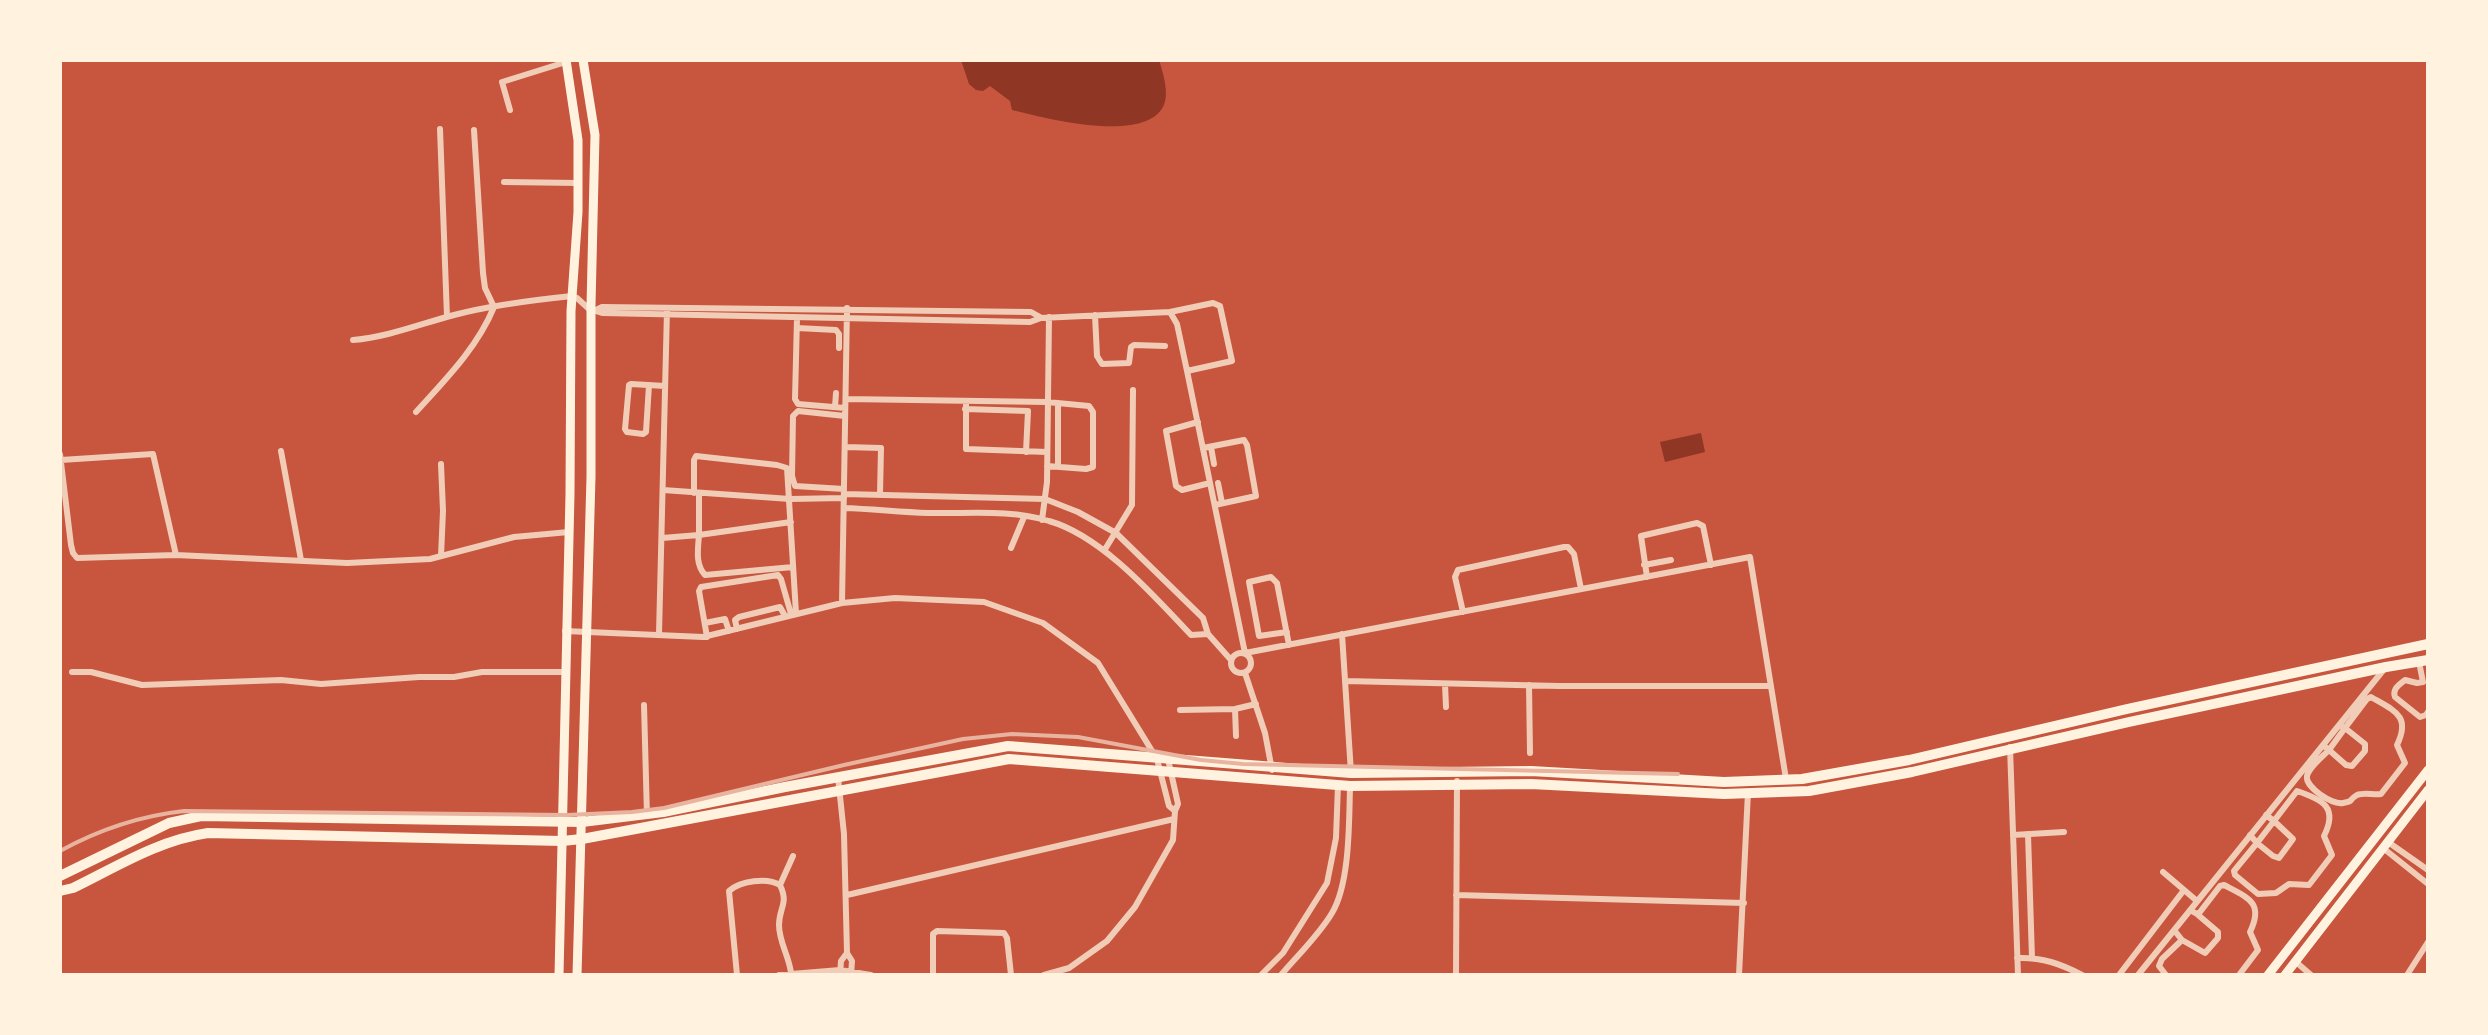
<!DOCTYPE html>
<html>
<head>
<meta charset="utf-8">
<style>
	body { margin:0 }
	#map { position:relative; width:2488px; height:1035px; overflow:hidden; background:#c8553d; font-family:Montserrat,sans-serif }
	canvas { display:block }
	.frame { position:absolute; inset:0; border:62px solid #fff3e0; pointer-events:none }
</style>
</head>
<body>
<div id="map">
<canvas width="2488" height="1035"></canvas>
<div class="frame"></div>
</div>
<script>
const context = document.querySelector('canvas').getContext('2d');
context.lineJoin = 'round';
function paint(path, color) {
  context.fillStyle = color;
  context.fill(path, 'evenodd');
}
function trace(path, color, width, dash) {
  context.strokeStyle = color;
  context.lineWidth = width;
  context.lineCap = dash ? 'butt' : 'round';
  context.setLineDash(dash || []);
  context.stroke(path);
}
paint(new Path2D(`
	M961,60H1159C1163,73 1170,94 1163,107C1142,144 1045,118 1012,110L1010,101L990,86L983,91L976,90L969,84Z
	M1701,433L1705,452L1665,462L1660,442Z`), '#8f3625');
trace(new Path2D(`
	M510,110L502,82L566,62
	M440,129L447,317
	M504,182L578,183
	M596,310L602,307L1031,312L1040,317
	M1170,312L1213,303L1220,306L1232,361L1187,371
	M1095,315L1097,356L1102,364L1129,363L1131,347L1134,345L1165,346
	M797,318L795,399L798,404L845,408
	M797,328L836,330L839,334V348
	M353,340C388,337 420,324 454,315C492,305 533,300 572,296L577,298L589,309L602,313L1030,322L1041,318L1170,312L1177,324L1187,371L1245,653L1750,557L1786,779
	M649,385L646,432L643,434L627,432L625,429L629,385L631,384L665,386
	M846,399L1047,402L1089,406L1093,412V467L1086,469L1047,466
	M966,402V449L1047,452
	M835,407L836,393
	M965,409L1028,411L1026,452
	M416,412C446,379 477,348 494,307L485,288L483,273L474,130
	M1198,422L1166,431L1176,486L1182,490L1210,483
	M845,447L881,448L880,494
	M1211,447L1214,464
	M1203,448L1244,440L1247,445L1256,496L1215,505
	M281,451L301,560
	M60,454L71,545L73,553L77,558L176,555
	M61,460L153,454L176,555L347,563L430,559L514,537L569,532
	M1058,467V403
	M1218,483L1222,503
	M844,489L795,486L792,476L793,416L798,411L845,416
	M663,490L790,499L844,498
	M694,493V460L696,456L777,465L787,468L796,613
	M699,493V535L791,522
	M844,494L1045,499L1078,512L1116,533L1203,618L1208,634L1231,660
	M844,508C872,509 900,512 928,513C968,514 1010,509 1049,521C1102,536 1154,596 1191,635L1208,634
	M1042,520L1047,482L1049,317
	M662,538L699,535C698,549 695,564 705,575L793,567
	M1011,548L1024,517
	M1104,551L1132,505L1133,390
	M441,556L443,511L441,464
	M1644,565L1671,560
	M1647,577L1641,536L1697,523L1703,526L1711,565
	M842,603L847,308
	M1463,612L1455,577L1458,570L1564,547H1568L1574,554L1581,589
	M705,623L725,619L729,631
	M737,629L735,620L739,617L780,607L785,616
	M565,631L703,637L842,603L895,598L984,602L1043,623L1098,663L1157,759L1169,806L1175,811
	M1287,632L1259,636L1249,582L1271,577L1277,583L1289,645
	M659,634L667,310
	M1342,634L1351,773
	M707,637L699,591L701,587L778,575L781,579L791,614
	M1231 663a10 10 0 1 1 20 0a10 10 0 1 1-20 0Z
	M2419,662L2423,682
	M72,672H91L142,685L281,680L321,684L419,677H454L482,672H565
	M1245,673L1265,733L1272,770
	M1345,681L1559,686H1771
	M2423,682L2417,683L2405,680C2399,685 2392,689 2395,697L2420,717L2426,715L2428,712
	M1445,684L1446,707
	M1529,685L1530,753
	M644,705L647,816
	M1235,709L1236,736
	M1180,710L1235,709L1256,704
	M2345,728L2365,744V751L2352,766L2346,765L2329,750Z
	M2323,745L2329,750C2322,757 2309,767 2307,776C2305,787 2332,805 2343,803C2355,801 2347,801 2357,795C2364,792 2373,795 2381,794L2405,763L2397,745C2411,716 2395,711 2371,697L2367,699L2345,728L2339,725
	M2010,747L2018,975
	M838,777L844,834L847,953L852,961L851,975
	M2274,821L2293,839L2279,858L2273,856L2257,843Z
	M2028,834L2032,958
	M2013,835L2064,832
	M2250,835L2257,843L2234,871L2235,875L2258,894L2276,893L2289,884L2309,885L2332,855L2324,836C2338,808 2324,800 2297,791L2274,821L2266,815
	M2388,842L2428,870
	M2383,848L2428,884
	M2163,872L2197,901
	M780,885L793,856
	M847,895L1174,819
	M1456,895L1744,903
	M2190,910L2197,914L2200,912L2220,886L2224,885C2249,898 2264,903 2250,932L2258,950L2239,975
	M2182,940L2205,953L2218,938V932L2197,914
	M2017,958C2042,957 2061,964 2082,975
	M2296,962L2311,975
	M737,975L729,891C740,881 767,877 780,885C789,904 779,907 779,925C779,942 789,956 791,973
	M779,975L840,970L871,975
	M840,975L841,961L847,953
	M933,975V934L937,931L1004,933L1007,938L1011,975
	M1044,975L1069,968L1107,941L1135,907L1173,840L1175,811L1178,804L1168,759
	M1261,975L1283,953L1327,883L1336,838L1338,785
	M1281,975C1298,955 1319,935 1332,913C1350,883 1349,822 1350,787
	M1456,975L1457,781
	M1739,975L1748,792
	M2119,975L2184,890
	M2138,975L2385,668
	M2166,975L2159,966L2162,959L2182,940L2174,930
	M2407,975L2428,942`), '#f1ccb7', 6);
trace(new Path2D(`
	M559,975L570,494L571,311L578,212V140L566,60
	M577,975L591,477V305L595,135L583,60
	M2268,975L2428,770
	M2285,975L2428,790`), '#fff3e0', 9);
trace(new Path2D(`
	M60,876L169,823L201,816L582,822L663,812L785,787L1008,746L1351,773L1531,771L1724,782L1802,779L1909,760L2127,709L2428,644
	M60,891L73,888C118,866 159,840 208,833L562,841L582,839L1009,759L1350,786L1531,784L1724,794L1809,791L1912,772L2129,722L2386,667L2428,660`), '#fff3e0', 10);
trace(new Path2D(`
	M60,851C100,829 139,816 184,811L567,815L632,812L664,808L844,765L963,739L1012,734L1078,737L1201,760L1243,764L1678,774`), '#e9b49f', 4);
</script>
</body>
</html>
